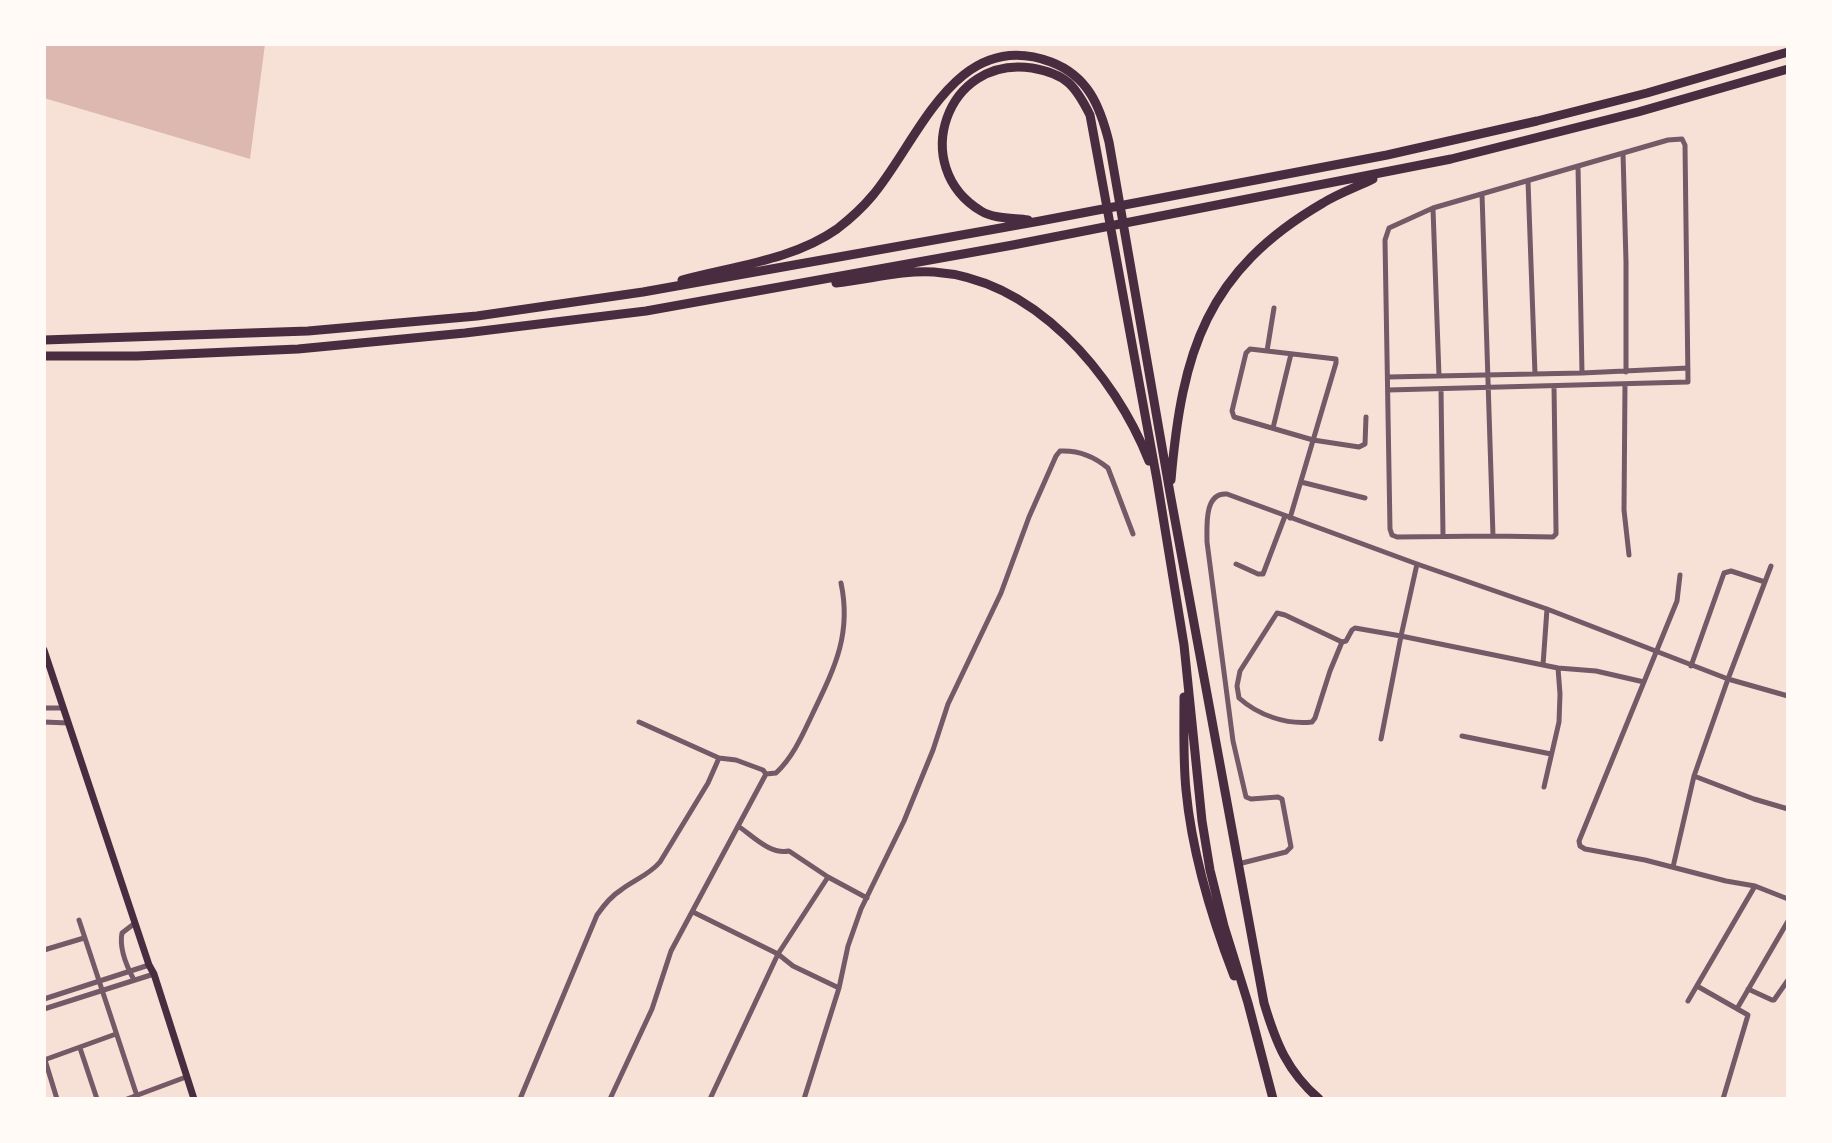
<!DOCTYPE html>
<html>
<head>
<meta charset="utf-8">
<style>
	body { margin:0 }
	#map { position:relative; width:1832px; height:1143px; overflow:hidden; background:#f7e1d7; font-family:"Sofia Sans Condensed",sans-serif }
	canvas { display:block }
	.frame { position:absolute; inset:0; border:46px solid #fffaf5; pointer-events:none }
</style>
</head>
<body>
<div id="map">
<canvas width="1832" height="1143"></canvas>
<div class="frame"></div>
</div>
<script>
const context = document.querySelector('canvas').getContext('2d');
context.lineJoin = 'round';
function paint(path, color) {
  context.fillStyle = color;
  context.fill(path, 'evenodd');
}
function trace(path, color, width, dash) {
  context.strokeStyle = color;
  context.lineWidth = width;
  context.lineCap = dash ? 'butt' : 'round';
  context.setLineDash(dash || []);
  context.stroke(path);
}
paint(new Path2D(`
	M44,44H265L250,159L44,98Z`), '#dcb8b0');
trace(new Path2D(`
	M1623,153L1626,262V372
	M1578,166L1582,373
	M1528,181L1535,374
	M1482,194L1493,536
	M1433,209L1439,376
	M1267,351L1274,308
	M1388,377L1582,373L1688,368
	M1625,384L1624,510L1629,555
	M1441,389L1443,536
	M1388,390L1688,382L1685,145L1682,139L1668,140L1433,208L1389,228L1385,240L1390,529L1392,535L1397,537L1493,536L1553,537L1556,534V529L1554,386
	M1273,428L1291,354
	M1301,482L1365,498
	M1290,518L1336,363V359L1250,349L1246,353L1232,411L1234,417L1313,440L1359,447L1365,444L1366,417
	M1236,564L1258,574H1263L1285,516
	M1680,575L1677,601L1579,841L1580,846L1585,849L1645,860L1726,881L1755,886L1788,899
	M1342,642L1330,671L1315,718L1312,722C1286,725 1258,715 1239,698L1237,686L1240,671L1277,613L1285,615L1342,642L1346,641L1352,630L1355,628L1401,636L1417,564
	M1691,666L1724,573L1731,571L1765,582
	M1558,668L1596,671L1644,682
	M44,708H63
	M44,722L68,723
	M1462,736L1551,754
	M1381,739L1401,636L1543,665
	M766,774L776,773C793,757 802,736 812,715C834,669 852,635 841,583
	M1694,776L1754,799L1788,809
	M1544,787L1559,722L1560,694L1558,668L1543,665L1547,609
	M738,826C753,836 770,855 789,851L828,877L867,898
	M1238,864L1286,852L1291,847L1282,799L1278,797L1251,799L1246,797L1233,741L1207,542C1207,526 1204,492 1227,494L1417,564L1547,609L1728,679L1788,696
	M1673,867L1694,776L1728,679L1771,566
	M693,912L778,954L793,966L839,988L848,946L861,909L904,821L933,750L948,704L1001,593L1029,517L1056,456L1060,451C1078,450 1095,457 1108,468L1133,534
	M79,920L138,1099
	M44,950L84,938
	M134,980C127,967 119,948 122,933L135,923
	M1697,986L1748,1015L1723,1099
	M1748,989L1772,1000H1774L1788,980
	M44,999L149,965
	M1688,1001L1755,886
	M1738,1007L1788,921
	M44,1009L154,974
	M80,1048L97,1099
	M44,1060L116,1034
	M45,1060L57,1099
	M127,1099L186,1077
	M520,1099L597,915C604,905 611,896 621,890C634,880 649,875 660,862L708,783L719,758
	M610,1099L652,1009L671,951L766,774L763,770L736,760L719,758L639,722
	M710,1099L778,954L828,877
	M804,1099L839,988`), '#755966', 5);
trace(new Path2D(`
	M44,650L149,965L154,974L194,1099`), '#4a2c40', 7);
trace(new Path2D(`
	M1028,220C1013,218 994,219 981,211C908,167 946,55 1032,68C1066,74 1075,85 1090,115L1157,480L1184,645L1202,821L1210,870L1224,926L1248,1003L1273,1099
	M682,280C734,266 793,260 837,229C850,219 863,207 873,195C919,140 956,26 1051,62C1088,76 1100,106 1109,142L1170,493L1264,1003C1276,1043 1287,1071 1319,1099
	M836,283C868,280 901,270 934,272C1034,279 1114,373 1149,461
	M44,340L308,331L477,316L643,292L1040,221L1387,155L1537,121L1647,93L1788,52
	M44,356H137L298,349L465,333L646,311L1013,245L1451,159L1638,112L1788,69
	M1171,480C1182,352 1206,271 1323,203C1339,193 1357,187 1373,179
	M1184,697C1184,728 1183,760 1186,790C1192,854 1211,916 1234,976`), '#4a2c40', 9);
</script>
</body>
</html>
